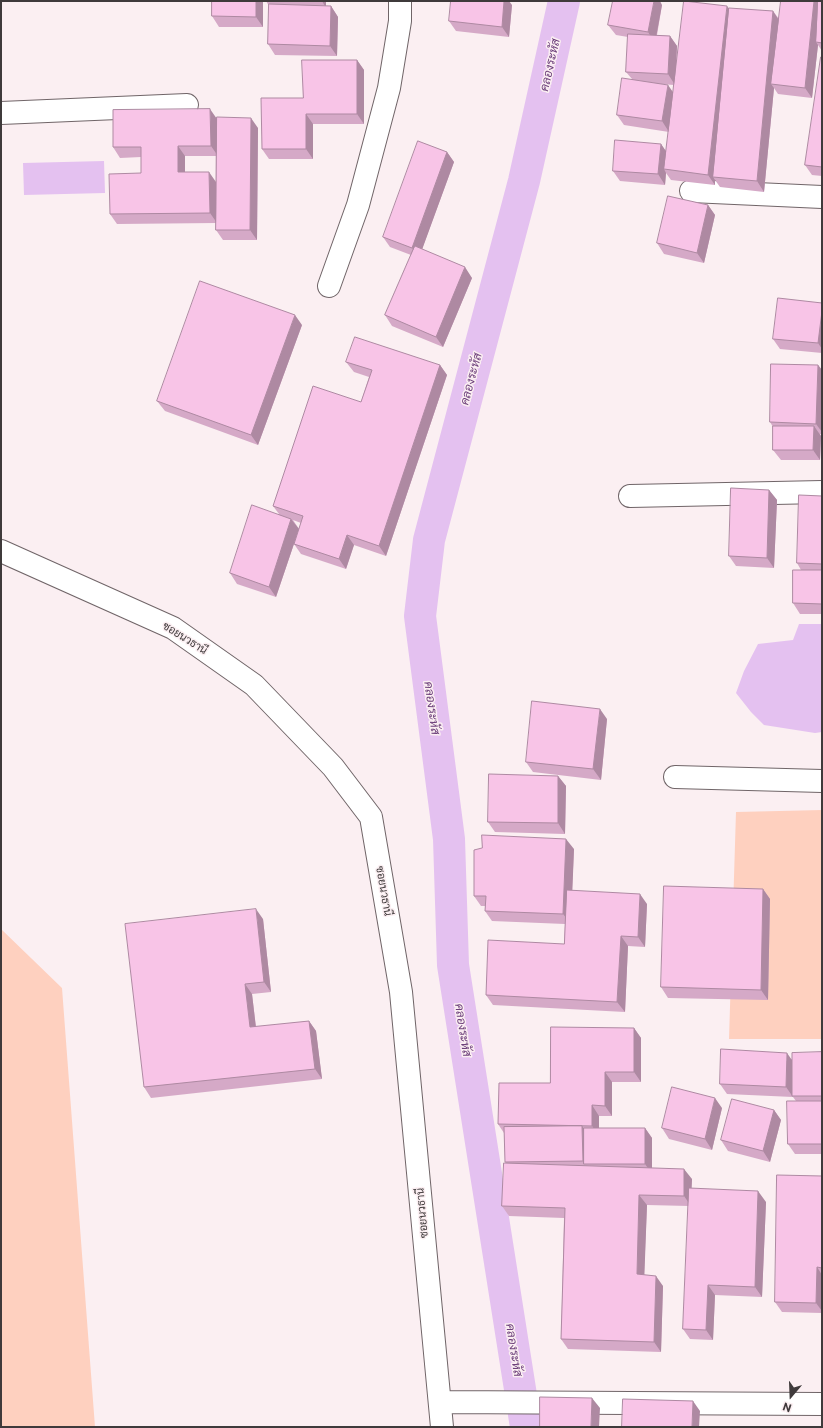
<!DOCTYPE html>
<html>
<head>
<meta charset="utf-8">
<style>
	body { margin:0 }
	#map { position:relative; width:823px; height:1428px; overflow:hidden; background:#fbeff2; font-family:Commissioner,sans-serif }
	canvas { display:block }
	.frame { position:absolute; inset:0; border:2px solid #3f3a3b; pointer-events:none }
	.north { position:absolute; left:771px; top:1376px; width:40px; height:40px; -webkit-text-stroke:3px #fbeff2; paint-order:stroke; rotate:199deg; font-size:11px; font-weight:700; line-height:16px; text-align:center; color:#3f3a3b }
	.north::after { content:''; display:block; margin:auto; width:14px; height:18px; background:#3f3a3b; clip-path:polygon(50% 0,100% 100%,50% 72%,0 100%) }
</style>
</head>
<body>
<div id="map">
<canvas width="823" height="1428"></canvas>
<div class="frame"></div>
<div class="north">N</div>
</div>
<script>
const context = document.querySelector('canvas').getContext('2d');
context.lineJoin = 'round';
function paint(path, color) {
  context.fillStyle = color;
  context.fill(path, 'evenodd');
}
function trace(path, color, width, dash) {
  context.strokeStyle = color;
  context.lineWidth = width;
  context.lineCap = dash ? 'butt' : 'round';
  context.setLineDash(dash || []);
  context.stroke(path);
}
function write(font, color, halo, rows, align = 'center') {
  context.font = font + ' Commissioner,Sarabun,sans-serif';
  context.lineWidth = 3;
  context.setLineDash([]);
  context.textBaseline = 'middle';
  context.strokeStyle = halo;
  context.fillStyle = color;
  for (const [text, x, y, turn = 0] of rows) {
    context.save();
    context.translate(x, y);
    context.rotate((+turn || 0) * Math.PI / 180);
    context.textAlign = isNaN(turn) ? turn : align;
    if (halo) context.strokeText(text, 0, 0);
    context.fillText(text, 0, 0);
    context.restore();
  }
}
paint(new Path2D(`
	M822,810V1039H729L736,812Z
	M1,929L62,988L95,1427H1Z`), '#fed0bf');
paint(new Path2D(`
	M104,161L105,193L24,195L23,163Z
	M799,624H822V732L815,733L764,725L751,712L736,693L744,671L758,644L793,640Z`), '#e4c1f0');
trace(new Path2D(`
	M526,1427L453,965L449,839L420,616L429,540L524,181L564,1`), '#e4c1f0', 32);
const minor = new Path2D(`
	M1,113L187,105
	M691,191L822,197
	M329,286L358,205L389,88L400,21V1
	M630,496L822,492
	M1,551L173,628L254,685L333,767L371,817L401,992L442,1427
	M675,777L822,781
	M440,1402L822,1404`);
trace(minor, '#706568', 24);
trace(minor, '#fff', 22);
paint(new Path2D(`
	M263,1V27H219L212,16Z
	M266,1H326V6H331L338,17L337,56L275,55L268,44L269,6Z
	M822,1V51L818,45L812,98L778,94L774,88L764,192L720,187L715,180V185L671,180L666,173L665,185L620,181L613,171L661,144L666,152L669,132L624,125L617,115L632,79L626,72L628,37L616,35L608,25L662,5L657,35L670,36L677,46L676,71L729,9L773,11L779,19ZM660,84L674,85L673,93Z
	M512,5L509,37L456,31L449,21Z
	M822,57V176L812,175L805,165Z
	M357,60L364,70V124H313V159H269L262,149L303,98Z
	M217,119L258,128L257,240H223L216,230V223L117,224L110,214L141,173V157L120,158L113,147ZM185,156H216V182L185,172Z
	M447,152L454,162L422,249L472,278L443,347L392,326L385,315L411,255L390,247L383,237Z
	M708,205L715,215L704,263L664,254L657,243Z
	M822,311V353L780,349L773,339Z
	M302,325L258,445L165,411L157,401Z
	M346,362L440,365L447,375L386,556L354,545L346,569L301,554L294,544L301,523L293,520L299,529L276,597L237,584L230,573L279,514L273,506L361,402L369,377L354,372Z
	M818,365L822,370V434H820L821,436L820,460H781L773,450V427L770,422Z
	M769,490L777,500L774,568L736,566L729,556Z
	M822,496V614H800L793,603L801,570L797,563Z
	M607,719L601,780L533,772L526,762Z
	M558,776L566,786L565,834L495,832L488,822Z
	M574,849L572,890L647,904L645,947L628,946L625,1012L493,1005L486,995L564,944L565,924L492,921L485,911V906H481L474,896Z
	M763,889L770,899L768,1000L668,998L661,987Z
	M263,919L271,992L252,994L256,1027L309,1021L316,1031L322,1079L151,1098L144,1087Z
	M634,1028L641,1038V1082H612V1116H599V1128H645L652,1138V1168L692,1179L691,1188L766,1202L762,1297L715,1295L713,1340L690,1339L683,1329L689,1206L647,1205L644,1275L663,1286L661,1352L568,1349L561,1339L564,1218L509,1216L502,1206L506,1163L505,1162L504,1133L498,1124L550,1083Z
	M822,1052V1154H795L788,1144L796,1101L793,1097L727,1094L720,1084L792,1059Z
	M722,1108L712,1150L669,1139L662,1128Z
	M774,1110L781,1120L770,1162L728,1151L721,1140Z
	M822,1176V1313L782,1312L775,1302Z`), '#d5a9c7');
paint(new Path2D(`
	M256,1H263V27L256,17Z
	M322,1H326V8Z
	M504,1H509L512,5L509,37L502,27Z
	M654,1H660L662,5L655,43L648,32Z
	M814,1H822L816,42L818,45L812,98L805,88Z
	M331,6L338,17L337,56L330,46Z
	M727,6L734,16L713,177L715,180V185L708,175Z
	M773,11L780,22L771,84L774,88L764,192L757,181Z
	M670,36L677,46L675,85L668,74Z
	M357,60L364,70V124L357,114Z
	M668,85L675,95L669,132L662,121Z
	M210,109L217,119L218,156L211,146Z
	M306,114L313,124V159L306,149Z
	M251,118L258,128L257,240L250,230Z
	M661,144L668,154L664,169L666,173L665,185L658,174Z
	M178,146L185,156V183L178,172Z
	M447,152L454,162L419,258L412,248Z
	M209,172L216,182L217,223L210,213Z
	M708,205L715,215L704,263L697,253Z
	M465,267L472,278L443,347L436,337Z
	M822,311V349L818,343Z
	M295,315L302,325L258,445L251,435Z
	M440,365L447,375L386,556L379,546Z
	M818,365L822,370V432L816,424Z
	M814,426L821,436L820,460L813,450Z
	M769,490L777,500L774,568L767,558Z
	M291,519L299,529L276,597L269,587Z
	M347,535L354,545L346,569L339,559Z
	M600,709L607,719L601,780L593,769Z
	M558,776L566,786L565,834L558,823Z
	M566,839L574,849L571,924L563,914Z
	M763,889L770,899L768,1000L761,990Z
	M640,894L647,904L645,947L638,937Z
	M256,909L263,919L271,992L264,982Z
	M621,936L628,946L625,1012L617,1002Z
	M245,984L252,994L257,1037L250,1027Z
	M309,1021L316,1031L322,1079L315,1069Z
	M634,1028L641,1038V1082L634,1072Z
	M787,1053L794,1063L792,1096L793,1097L786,1087Z
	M605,1072L612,1082V1116L605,1106Z
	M715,1098L722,1108L712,1150L705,1139Z
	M592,1105L599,1116V1136L592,1126Z
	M774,1110L781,1120L770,1162L763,1151Z
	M582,1126L590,1137L584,1164L583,1161Z
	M645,1128L652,1138V1174L645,1164Z
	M684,1169L692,1179L691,1206L684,1196Z
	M758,1191L766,1202L762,1297L755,1287Z
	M639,1195L647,1205L644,1285L637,1274Z
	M817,1267L822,1275V1311L816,1303Z
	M656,1276L663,1286L661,1352L654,1342Z
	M708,1285L715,1295L713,1340L706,1330Z
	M592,1398L600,1408L599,1427H591Z
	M693,1401L700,1411L699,1427H692Z`), '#ae89a2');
const building = new Path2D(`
	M212,1H256V17L212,16Z
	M451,1H504L502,27L449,21Z
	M613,1H654L648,32L608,25Z
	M684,1L727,6L708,175L664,169Z
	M781,1H814L805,88L771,84Z
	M818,1H822V43L816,42Z
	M269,4L331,6L330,46L268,44Z
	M729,8L773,11L757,181L713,177Z
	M628,34L670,36L668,74L626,72Z
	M821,57H822V167L805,165Z
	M302,60H357V114H306V149H262L261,98H303Z
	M622,78L668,85L662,121L617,115Z
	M210,109L211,146H178V172H209L210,213L110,214L109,174L141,173V147H113V110Z
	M217,117L251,118L250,230H216Z
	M615,140L661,144L658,174L613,171Z
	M418,141L447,152L412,248L383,237Z
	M668,196L708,205L697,253L657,243Z
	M415,246L465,267L436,337L385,315Z
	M200,281L295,315L251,435L157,401Z
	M778,298L822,303V311L818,343L773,339Z
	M355,337L440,365L379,546L347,535L339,559L294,544L303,516L273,506L313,386L361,402L372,370L346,362Z
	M771,364L818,365L816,424L770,422Z
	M773,426H814L813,450H773Z
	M731,488L769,490L767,558L729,556Z
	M799,495L822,496V564L797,563Z
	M252,505L291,519L269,587L230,573Z
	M793,570H822V604L793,603Z
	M532,701L600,709L593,769L526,762Z
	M489,774L558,776V823L488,822Z
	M482,835L566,839L563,914L485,911L486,896H474V850L482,848Z
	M664,886L763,889L761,990L661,987Z
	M567,890L640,894L638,937L621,936L617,1002L486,995L488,940L564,944Z
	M256,909L264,982L245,984L250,1027L309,1021L315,1069L144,1087L125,924Z
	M551,1027L634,1028V1072H605V1106L592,1105V1126L498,1124L499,1083H550Z
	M721,1049L787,1053L786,1087L720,1084Z
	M822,1052V1096H792V1053Z
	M672,1087L715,1098L705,1139L662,1128Z
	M732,1099L774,1110L763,1151L721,1140Z
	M787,1101H822V1144H788Z
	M582,1126L583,1161L505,1162L504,1127Z
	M584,1128H645V1164H584Z
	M504,1163L684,1169V1196L639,1195L637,1274L656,1276L654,1342L561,1339L565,1208L502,1206Z
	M777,1175L822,1176V1268L817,1267L816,1303L775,1302Z
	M689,1188L758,1191L755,1287L708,1285L706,1330L683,1329Z
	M540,1397L592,1398L591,1427H540Z
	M623,1399L693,1401L692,1427H622Z`);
paint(building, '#f8c4e7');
trace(building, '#ae89a2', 1);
write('11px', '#3f3a3b', '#fbeff2', [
	["ซอยนวธานี",185,638,32],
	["ซอยนวธานี",384,891,80],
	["ซอยนวธานี",422,1213,-95]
]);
write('italic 12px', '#6d407b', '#fbeff2', [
	["คลองระหัส",550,65,-77],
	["คลองระหัส",471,379,-75],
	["คลองระหัส",432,708,82],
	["คลองระหัส",463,1030,81],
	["คลองระหัส",514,1350,81]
]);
</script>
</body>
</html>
